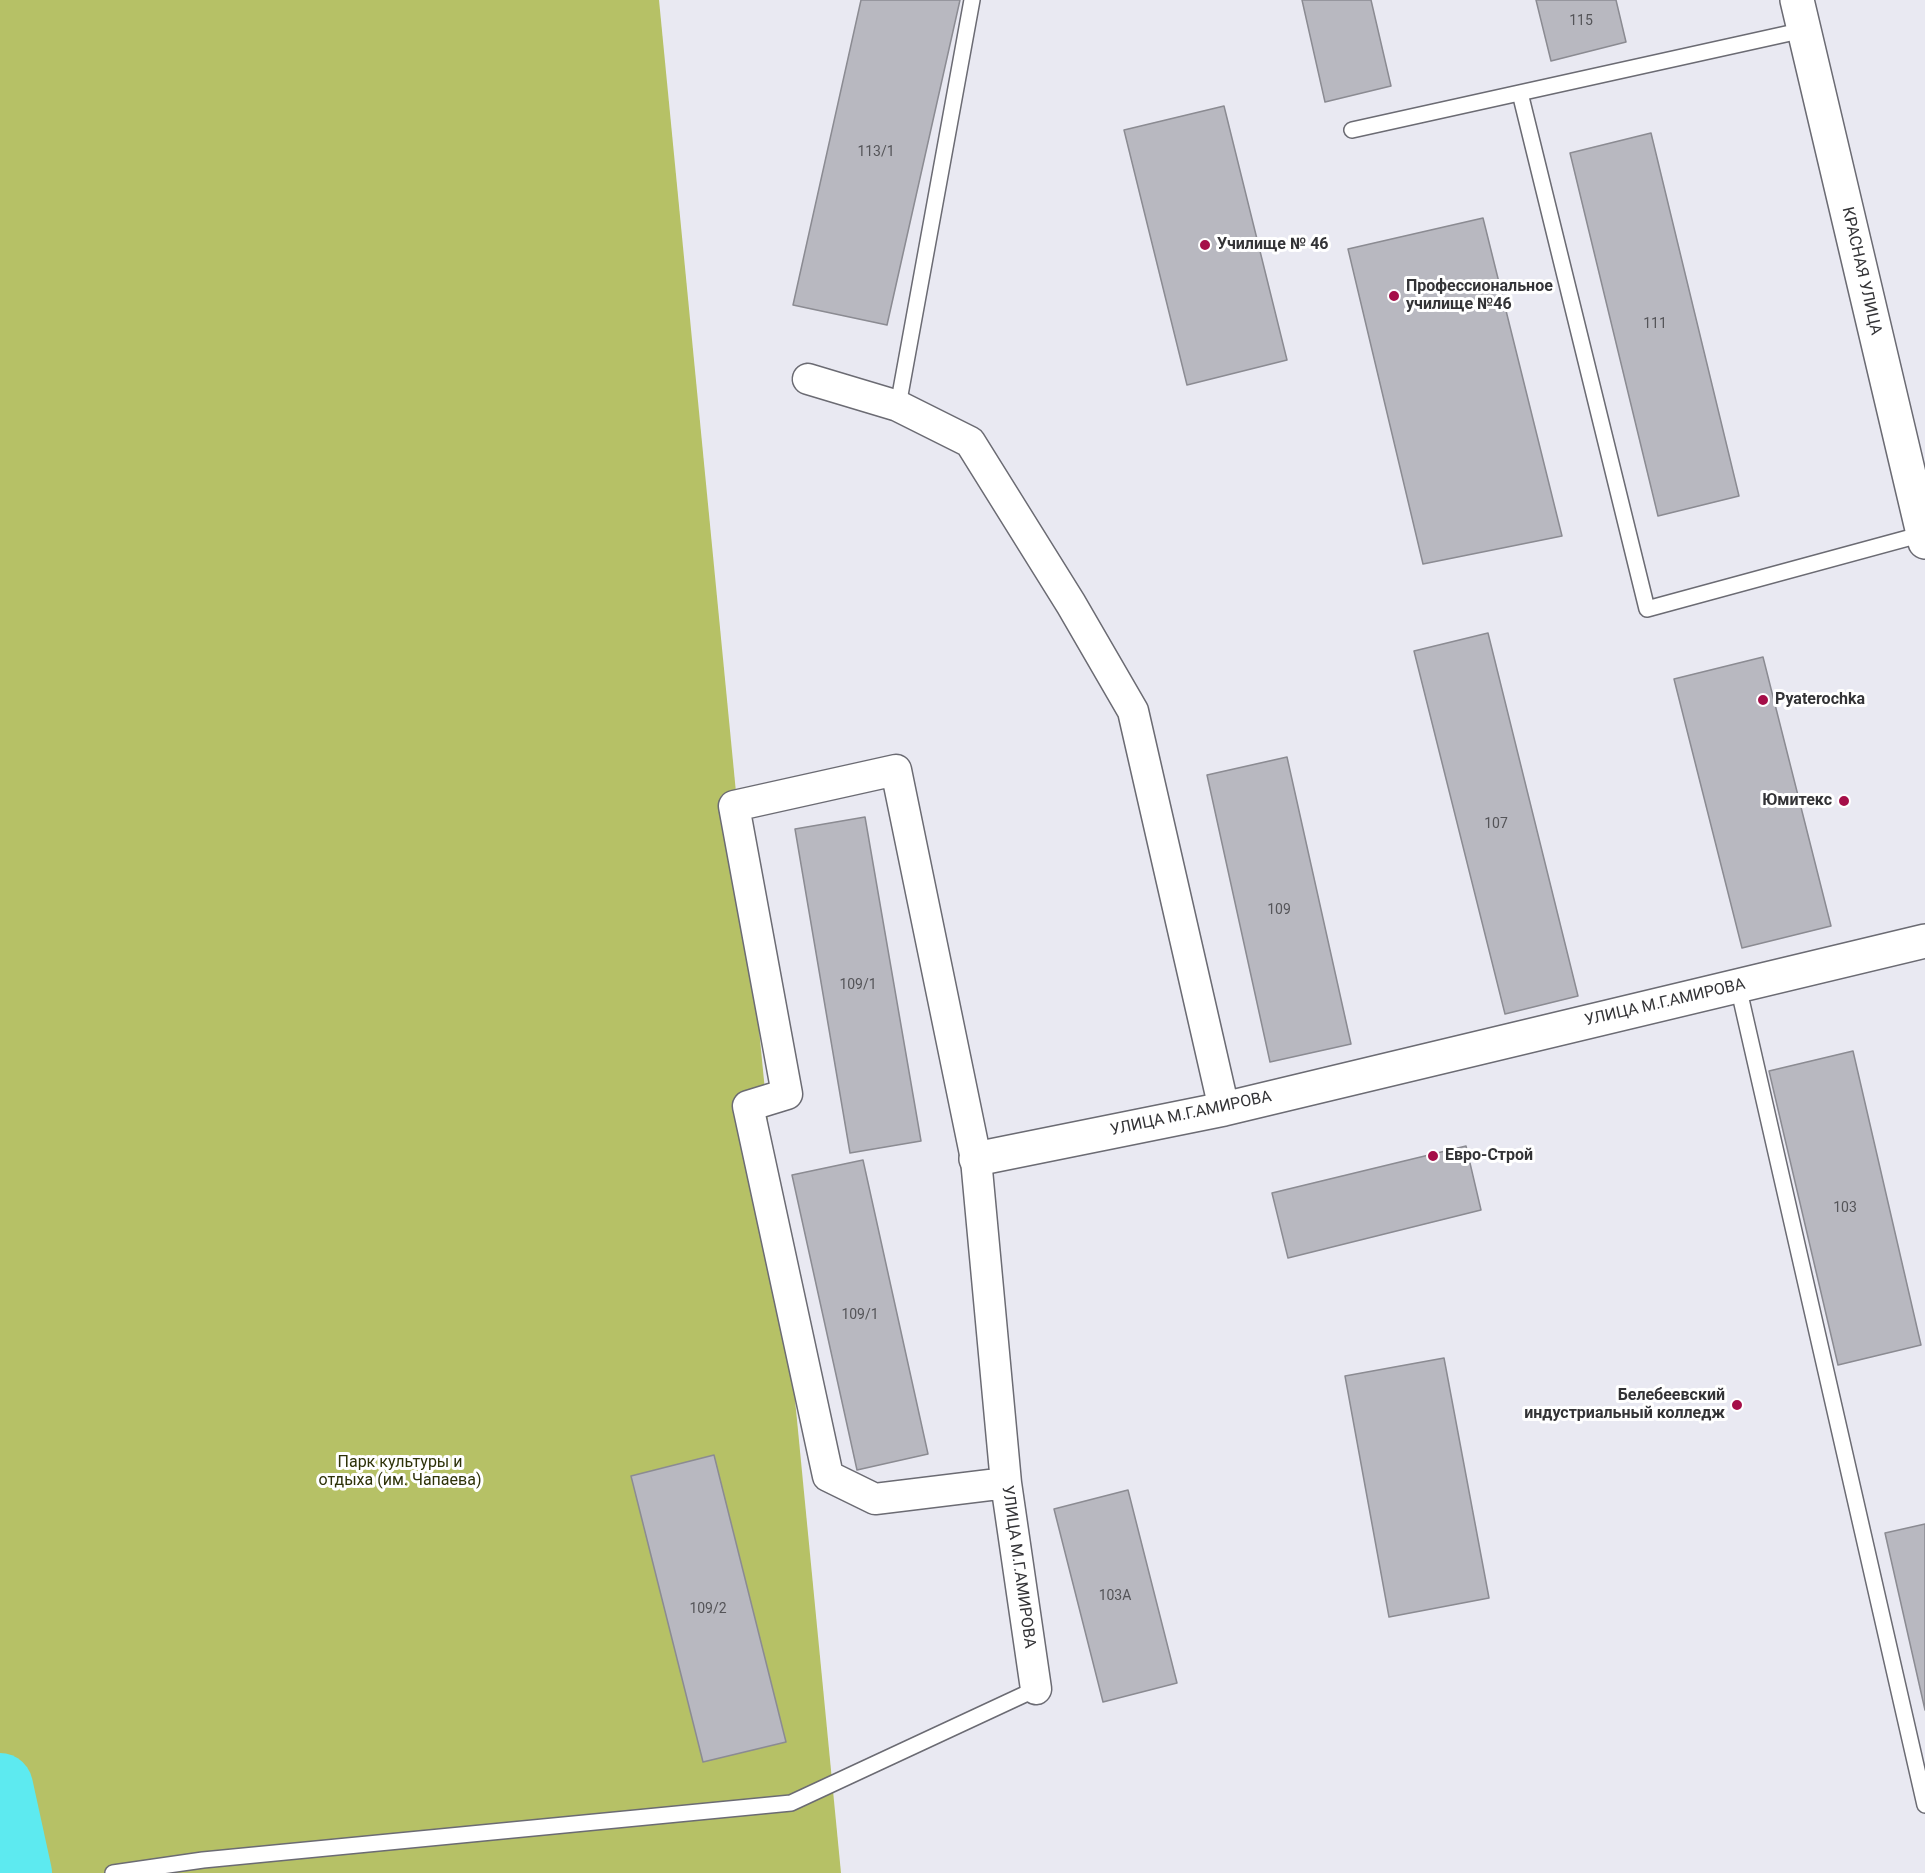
<!DOCTYPE html>
<html>
<head>
<meta charset="utf-8">
<style>
	body { margin:0 }
	canvas { display:block; background:#e9e9f2 }
</style>
</head>
<body>
<canvas width="1925" height="1873"></canvas>
<script>
const context = document.querySelector('canvas').getContext('2d');
context.lineJoin = 'round';
function paint(path, color) {
  context.fillStyle = color;
  context.fill(path, 'evenodd');
}
function trace(path, color, width, dash) {
  context.strokeStyle = color;
  context.lineWidth = width;
  context.lineCap = dash ? 'butt' : 'round';
  context.setLineDash(dash || []);
  context.stroke(path);
}
function write(font, color, halo, rows, align = 'center') {
  context.font = font + ' Roboto,sans-serif';
  context.lineWidth = 6;
  context.setLineDash([]);
  context.textBaseline = 'middle';
  context.strokeStyle = halo;
  context.fillStyle = color;
  for (const [text, x, y, turn = 0] of rows) {
    context.save();
    context.translate(x, y);
    context.rotate((+turn || 0) * Math.PI / 180);
    context.textAlign = isNaN(turn) ? turn : align;
    if (halo) context.strokeText(text, 0, 0);
    context.fillText(text, 0, 0);
    context.restore();
  }
}
paint(new Path2D(`
	M0,0H659L841,1873H0Z`), '#b6c166');
trace(new Path2D(`
	M0,1786L19,1873`), '#5deaf0', 66);
const building = new Path2D(`
	M861,0H960L887,325L793,305Z
	M1302,0H1371L1391,86L1325,102Z
	M1536,0H1616L1626,42L1551,61Z
	M1224,106L1287,360L1187,385L1124,130Z
	M1651,133L1739,496L1658,516L1570,153Z
	M1483,218L1562,536L1423,564L1348,249Z
	M1488,633L1578,996L1505,1014L1414,651Z
	M1763,657L1831,926L1742,948L1674,679Z
	M1287,757L1351,1044L1270,1062L1207,775Z
	M865,817L921,1141L850,1153L795,829Z
	M1853,1051L1921,1345L1838,1365L1769,1071Z
	M1466,1146L1481,1210L1288,1258L1272,1193Z
	M863,1160L928,1454L857,1470L792,1175Z
	M1444,1358L1489,1598L1389,1617L1345,1376Z
	M714,1455L786,1742L703,1762L631,1476Z
	M1128,1490L1177,1683L1103,1702L1054,1509Z
	M1925,1524V1710L1885,1533Z`);
paint(building, '#b8b8c0');
trace(building, '#8b8b92', 1.5);
const lane = new Path2D(`
	M1520,93L1647,609L1923,534
	M1352,130L1804,30
	M898,406L972,0
	M1738,986L1925,1805
	M113,1873L203,1860L791,1803L1036,1689`);
const street = new Path2D(`
	M808,379L898,406L970,442L1071,604L1133,711L1224,1109
	M1006,1483L875,1499L828,1476L748,1106L787,1094L734,806L896,770L976,1159L1006,1483L1036,1689`);
const secondary = new Path2D(`
	M1797,0L1925,542
	M976,1159L1224,1109L1925,941`);
trace(lane, '#6b6b73', 18);
trace(street, '#6b6b73', 33);
trace(secondary, '#6b6b73', 36);
trace(lane, '#fff', 15);
trace(street, '#fff', 30);
trace(secondary, '#fff', 33);
for (const [x, y, r, color] of [
	[1205,245,6,"#a50e48"],
	[1394,296,6,"#a50e48"],
	[1763,700,6,"#a50e48"],
	[1844,801,6,"#a50e48"],
	[1433,1156,6,"#a50e48"],
	[1737,1405,6,"#a50e48"]
]) {
  const dot = new Path2D();
  dot.arc(x, y, r, 0, 2 * Math.PI);
  context.fillStyle = color;
  context.fill(dot);
  trace(dot, '#fff', 2);
}
write('14px', '#545458', null, [
	["115",1581,21],
	["113/1",876,152],
	["111",1655,324],
	["107",1496,824],
	["109",1279,910],
	["109/1",858,985],
	["103",1845,1208],
	["109/1",860,1315],
	["103А",1115,1596],
	["109/2",708,1609]
]);
write('bold 16px', '#333336', '#fff', [
	["Училище № 46",1217,245],
	["Профессиональное",1406,287],
	["училище №46",1406,305],
	["Pyaterochka",1775,700],
	["Юмитекс",1832,801,"right"],
	["Евро-Строй",1445,1156],
	["Белебеевский",1725,1396,"right"],
	["индустриальный колледж",1725,1414,"right"]
], 'left');
write('16px', '#333336', '#fff', [
	["КРАСНАЯ УЛИЦА",1861,271,77],
	["УЛИЦА М.Г.АМИРОВА",1665,1003,-13],
	["УЛИЦА М.Г.АМИРОВА",1191,1114,-12],
	["УЛИЦА М.Г.АМИРОВА",1018,1567,82]
]);
write('16px', '#2e3209', '#fff', [
	["Парк культуры и",400,1463],
	["отдыха (им. Чапаева)",400,1481]
]);
</script>
</body>
</html>
